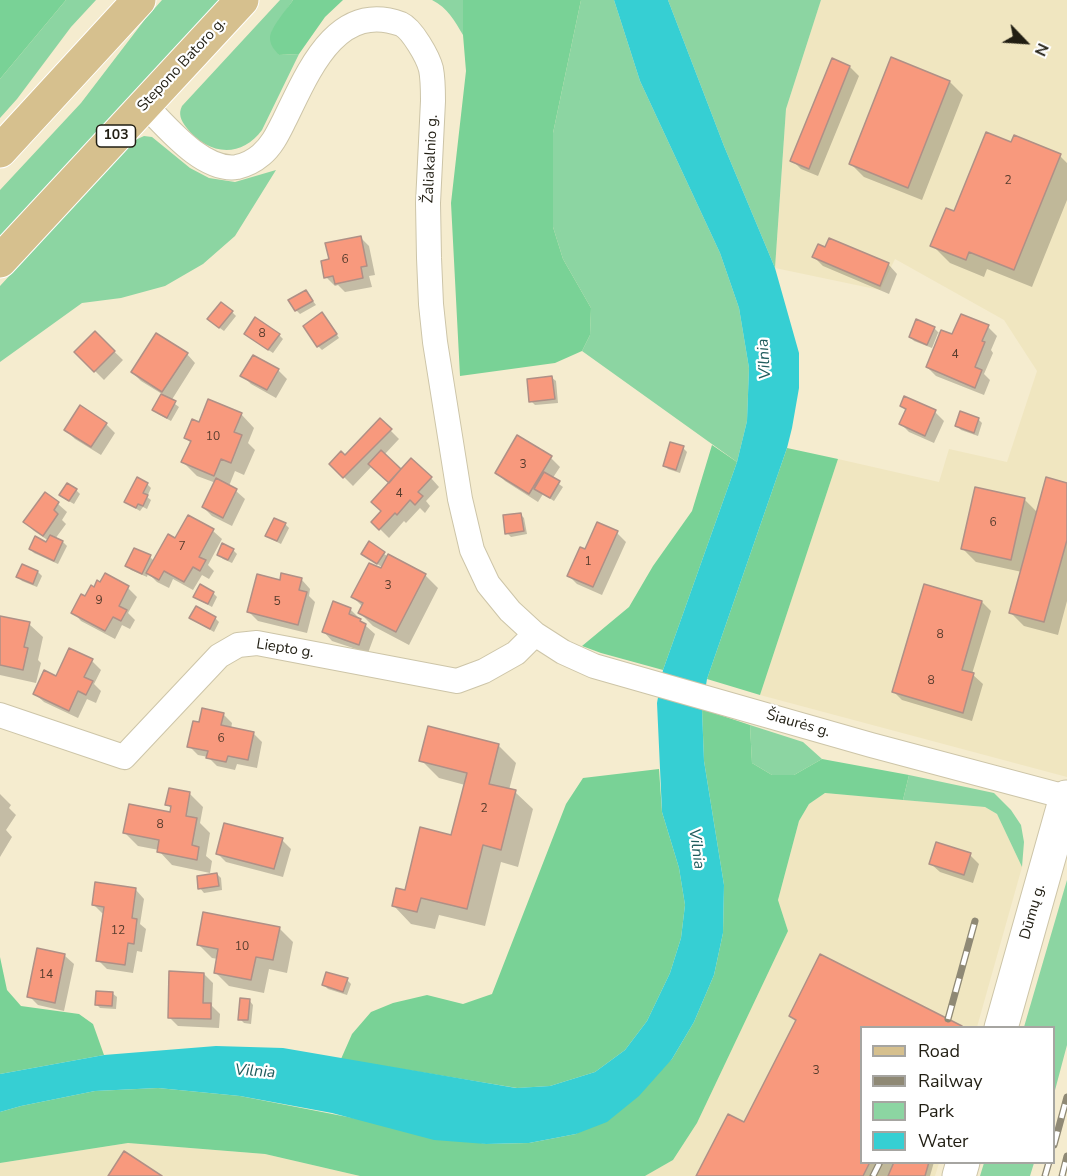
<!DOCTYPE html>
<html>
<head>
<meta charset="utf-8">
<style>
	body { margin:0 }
	#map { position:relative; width:1067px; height:1176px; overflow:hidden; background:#f5eccf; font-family:"Nunito Sans",sans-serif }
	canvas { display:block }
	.legend { position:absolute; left:860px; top:1026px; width:195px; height:138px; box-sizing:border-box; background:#fff; border:2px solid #a6a5a1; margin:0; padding:8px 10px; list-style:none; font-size:18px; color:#211e13 }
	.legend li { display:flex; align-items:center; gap:12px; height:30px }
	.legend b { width:30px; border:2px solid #a6a5a1 }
	.north { position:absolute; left:995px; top:12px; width:60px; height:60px; -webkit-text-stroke:4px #fff; paint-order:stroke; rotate:115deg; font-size:16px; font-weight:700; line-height:24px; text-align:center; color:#211e13 }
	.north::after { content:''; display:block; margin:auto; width:21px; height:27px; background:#211e13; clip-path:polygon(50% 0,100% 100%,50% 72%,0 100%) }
</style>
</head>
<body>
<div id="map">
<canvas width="1067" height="1176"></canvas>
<ul class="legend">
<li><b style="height:8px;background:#d6c08e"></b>Road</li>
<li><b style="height:8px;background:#8f8975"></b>Railway</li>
<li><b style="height:16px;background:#8cd5a2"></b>Park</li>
<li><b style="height:16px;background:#36cfd3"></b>Water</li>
</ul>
<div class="north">N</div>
</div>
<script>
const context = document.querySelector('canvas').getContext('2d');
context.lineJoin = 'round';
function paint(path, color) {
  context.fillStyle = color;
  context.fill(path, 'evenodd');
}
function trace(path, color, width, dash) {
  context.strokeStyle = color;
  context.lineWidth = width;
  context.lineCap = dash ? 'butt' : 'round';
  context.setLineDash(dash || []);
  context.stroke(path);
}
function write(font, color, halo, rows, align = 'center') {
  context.font = font + ' "Nunito Sans",sans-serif';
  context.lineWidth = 4.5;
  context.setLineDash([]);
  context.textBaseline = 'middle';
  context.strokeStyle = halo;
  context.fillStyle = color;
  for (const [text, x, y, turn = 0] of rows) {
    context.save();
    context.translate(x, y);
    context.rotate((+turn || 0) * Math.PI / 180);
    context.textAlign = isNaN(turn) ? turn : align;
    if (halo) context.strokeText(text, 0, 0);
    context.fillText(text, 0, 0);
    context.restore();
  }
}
paint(new Path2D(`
	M821,0H1067V777L760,695L838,459L939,482L949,449L1007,462L1037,371L1004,320L895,259L880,290L775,268L786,109Z
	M825,793L985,807L997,814L1022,867L977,1027L862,1028V1162L939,1163L935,1176H645L673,1160L697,1123L788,931L778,900L799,821L809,804Z
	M128,1143L265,1154L360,1176H0V1163Z`), '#f0e6c0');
paint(new Path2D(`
	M66,0H96L71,27L17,99L0,118V79Z
	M162,0H221L0,242V190L81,103L146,18Z
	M280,0H293L272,31L279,55L299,54L262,130C241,159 207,155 186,127C181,120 178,114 182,106Z
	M432,0H463V35C454,20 448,8 432,0Z
	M581,0H614L640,81L720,253L739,308L749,368L747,421L737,462L582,351L590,335L591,308L563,259L553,227V133Z
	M668,0H821L786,109L775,268L724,146Z
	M144,136L152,137L190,168L209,178L235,182L276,170L235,236L203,264L165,286L121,298L82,303L0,362V286L133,141Z
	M750,725L803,742L822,759L794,775H772L752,763Z
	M909,775L994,793L1011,810L1021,825L1024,842L1022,867L997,814L985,807L903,800Z
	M1067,880V1045L1054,1094V1028L1024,1027Z
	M984,1163V1162L1034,1163L1030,1176H980Z`), '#8cd5a2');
paint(new Path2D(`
	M0,0H66L0,79Z
	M293,0H343L325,17L299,54L279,55C275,50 270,46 270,38C270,28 287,9 293,0Z
	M463,0H581L553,133V227L563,259L591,308L590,335L582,351L555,363L460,376L451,203L466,71L463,35Z
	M712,445L737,462L663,670L601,653L582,646L629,607L653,566L692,511Z
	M787,448L838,459L760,695L707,679Z
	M702,709L750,725L752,763L772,775H794L822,759L909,775L903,800L825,793L809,804L799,821L778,900L788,931L697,1123L673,1160L645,1176H360L265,1154L128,1143L0,1163V1112L21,1106L95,1091L158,1088L240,1096L486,1144L529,1143L576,1134L672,1059L694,1022L714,975L723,933L724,885L704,761Z
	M659,769L662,812L679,868L685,905L681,938L670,973L647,1021L625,1050L595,1072L550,1086L517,1088L341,1059L352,1034L371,1012L393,1003L427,995L463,1004L492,994L566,804L583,778Z
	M0,957L7,990L21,1006L79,1014L93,1024L104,1055L0,1074Z`), '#79d296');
paint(new Path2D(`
	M614,0H668L724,146L775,268L799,353V388L792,428L787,448L707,679L702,709L704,761L724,885L723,933L714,975L694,1022L672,1059L639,1096L607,1122L576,1134L529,1143L486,1144L434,1140L332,1113L240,1096L158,1088L95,1091L21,1106L0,1112V1074L104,1055L216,1046L283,1048L516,1088L550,1086L595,1072L625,1050L647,1021L670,973L681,938L685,905L679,868L662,812L657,703L663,670L737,462L747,421L749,368L739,308L720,253L640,81Z`), '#36cfd3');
paint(new Path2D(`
	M833,60L850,67L859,76L818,176L801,169L792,160Z
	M950,82L963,95L922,200L864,177L851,164Z
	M1012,144L1060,156L1067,163V200L1032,287L987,269L984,277L950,263L932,245L955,213Z
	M360,237L369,246L375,275L369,276L372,287L345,292L338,285L335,286L326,277L330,260Z
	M829,240L889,265L897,274L889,294L823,266L814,257L826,249Z
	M306,292L316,305L300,314L296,310Z
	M232,312L236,316L224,331L213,323Z
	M326,318L339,338L322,350L318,346Z
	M917,321L934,328L940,334L938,333L932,348L914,341L910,337Z
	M988,327L997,336L991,350L993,353L984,374L990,380L984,395L936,376L927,367Z
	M95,333L123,360L104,380L76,352Z
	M279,335L283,339L273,353L250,338Z
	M187,354L195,363L171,401L179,407L171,421L158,414L154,410L162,394L141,381L132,372Z
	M278,370L287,379L276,398L251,384L242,375Z
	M551,377L556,381L558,403L535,405L531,401Z
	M901,405L935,412L944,421L934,443L909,432L900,423L906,411Z
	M241,414L254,428L248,443L255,450L244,475L235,471L229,486L236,491L245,499L232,526L212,516L203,507L216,483L197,476L183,462L191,443L186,438L200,424Z
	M978,419L982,423L978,436L961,430L957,426Z
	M380,420L399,439L384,455L401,471L431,478L439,487L426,501L430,506L425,513L420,508L406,523L404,521L389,538L373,522L383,511L391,483L372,466L353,486L331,464L345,457Z
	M106,424L115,433L101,455L75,439L66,430Z
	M683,448L687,452L680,473L668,469L664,465Z
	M551,458L560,467L552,479L563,487L554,501L543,494L538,502L505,481L497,473Z
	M137,479L147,484L151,488L147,497L151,500L147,509L143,507L140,511L130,505L126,501Z
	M1067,484V601L1058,635L1024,626L1010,612L1022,572L976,562L962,548L1024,499L1038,513Z
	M76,490L80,494L74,504L65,499Z
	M45,494L58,504L67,512L62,520L66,524L55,539L63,542L67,546L58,564L34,553L30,549L47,544L49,541L34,531L25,522Z
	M520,514L524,518L527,534L511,537L507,533Z
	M285,524L289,528L281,544L271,539L267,535Z
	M213,531L222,539L208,565L214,571L209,579L202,575L193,590L173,579L169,588L157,582L148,573L147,577L131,570L127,566L150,557L154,561L176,540Z
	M617,533L626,542L602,595L577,584L568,575L585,551Z
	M369,544L387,556L425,575L438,588L409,645L373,626L360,613L363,607L353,597L383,568L363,554Z
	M233,550L237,554L232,563L223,559L218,554Z
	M38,572L42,576L37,587L22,581L18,577Z
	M105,575L128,588L137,597L128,613L135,620L130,629L122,625L115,639L81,621L73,612Z
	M302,580L310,589L309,596L315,602L307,633L258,621L249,612L281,581Z
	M925,586L982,602L991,611L972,674L983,684L972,721L902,700L893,691Z
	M213,593L217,597L212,607L199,600L195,596Z
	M350,609L359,618L358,619L375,634L368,653L332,641L324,632Z
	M0,617L29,624L43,637L38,660L41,663L36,683L0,675Z
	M191,617L215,618L219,622L214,632L195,621Z
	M92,661L101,670L94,684L101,691L96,703L87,699L78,718L44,702L35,694Z
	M223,714L232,723L231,729L253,733L262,742L257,768L237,764L235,770L217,766L208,757L198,755L189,746L201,724Z
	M498,745L516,763L509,790L515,792L533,809L518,867L501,862L485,926L439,915L435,929L411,924L394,906L452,837L465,785L439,778L421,760Z
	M0,794L11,805L9,808L16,815L6,830L12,837L0,857Z
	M190,794L203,807L200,823L210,833L206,856L212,861L210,873L172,865L159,851V850L138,846L125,833L171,814L172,810L167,804Z
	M282,840L291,849L283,877L226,862L217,853Z
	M970,855L979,864L973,883L940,872L931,864Z
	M217,874L221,878L222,890L204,893L200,888Z
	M136,890L144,899L140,924L146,929L142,952L137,951L133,973L107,969L98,960L104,914L102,913L93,904Z
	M279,928L293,942L287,973L269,969L264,993L229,986L215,972L218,959L212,958L198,944Z
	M65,956L74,964L64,1011L38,1005L29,996Z
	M204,974L213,983L212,1006L220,1014L219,1028L178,1026L169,1017Z
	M347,980L351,984L347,995L328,989L324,985Z
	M112,993L117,997L116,1009L100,1008L96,1004Z
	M249,1000L253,1005L251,1024L244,1023L240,1019Z
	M791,1016L862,1028V1162H934L930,1176H698L745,1124L796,1022Z`), '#0003');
const building = new Path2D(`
	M891,57L950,81L908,188L849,164Z
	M832,58L850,66L809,169L790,161Z
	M986,132L1011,142L1014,135L1061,154L1014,270L969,252L966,260L930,246L946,208L954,211Z
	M361,236L367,266L361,267L363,278L335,284L333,276L324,278L321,261L329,259L325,243Z
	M829,238L889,263L880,286L812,257L818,244L825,247Z
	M306,290L313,301L295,311L288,300Z
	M221,302L233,311L219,328L207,319Z
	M322,312L337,334L317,347L303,326Z
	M961,314L989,325L982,341L985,342L975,367L982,370L975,388L926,367L941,330L952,334Z
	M255,317L280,334L268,350L244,334Z
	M916,319L935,327L927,345L909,337Z
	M95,331L115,351L94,372L74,352Z
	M156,333L188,353L162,392L131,372Z
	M253,355L279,369L267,390L240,376Z
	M552,376L555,399L529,402L527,379Z
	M161,394L176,401L167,418L152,410Z
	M904,396L936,410L925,436L899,424L906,409L900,406Z
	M208,399L242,413L234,432L242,435L231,463L221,459L214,476L181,462L191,441L184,438L192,419L199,422Z
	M80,405L107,423L91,447L64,430Z
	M960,411L979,418L974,433L955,426Z
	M380,418L392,429L343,478L329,464L341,451L345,455Z
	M517,435L552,456L529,494L495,473Z
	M670,442L684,446L676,470L663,466Z
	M381,450L401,469L389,483L368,464Z
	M411,458L432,477L418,492L423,496L415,505L410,500L397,515L395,513L379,530L371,522L381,511L371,502Z
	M544,472L560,481L550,498L534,489Z
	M137,477L148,483L143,493L148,495L143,506L138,504L136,508L124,502Z
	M1046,477L1067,483V540L1044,622L1009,613Z
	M216,478L237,489L223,518L202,507Z
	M67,483L77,489L69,501L59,495Z
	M975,487L1025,498L1011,560L961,549Z
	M45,492L59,502L54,510L58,514L43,536L23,522Z
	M521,513L524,531L505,534L503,515Z
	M188,515L214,529L199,557L206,560L200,571L193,567L184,582L164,571L159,580L146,573L168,534L175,538Z
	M274,518L286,523L277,541L265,536Z
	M597,522L618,531L593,587L567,576L580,547L585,549Z
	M50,535L63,541L54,561L29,549L35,536L46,542Z
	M369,541L385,552L377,564L361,554Z
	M222,543L234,549L228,560L217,555Z
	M134,548L151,555L142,574L125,566Z
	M388,554L426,574L396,632L358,613L363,603L351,597L369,563L381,568Z
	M22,564L38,571L33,584L16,577Z
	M105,573L129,586L119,606L127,610L121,621L113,617L105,631L71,613L81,594L85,596L91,585L94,587L97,580L100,582Z
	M281,573L302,578L299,590L307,592L298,625L247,612L257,574L280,580Z
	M200,584L214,592L208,604L193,597Z
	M924,584L982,601L962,670L974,673L963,713L892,692Z
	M333,601L351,608L349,614L361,619L360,621L366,624L359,645L322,632Z
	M196,606L216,617L210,629L189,618Z
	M0,616L30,622L24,647L28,648L23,670L0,665Z
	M69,648L93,659L84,677L93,681L86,695L78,691L69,711L33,694L44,670L56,676Z
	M202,708L224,713L221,725L254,732L248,760L228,756L226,762L206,758L208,751L187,747L193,721L199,722Z
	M428,726L499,744L489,784L516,790L501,850L483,845L467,909L421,898L417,912L392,906L396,888L405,890L420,827L451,835L467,773L419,761Z
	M169,788L190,792L186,816L197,818L192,845L199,847L197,860L157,852L159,840L123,833L129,804L170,812L171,806L165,805Z
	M224,823L283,838L274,869L216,854Z
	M936,842L971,853L964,875L929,864Z
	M217,873L219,886L198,889L197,876Z
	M95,882L136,888L132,918L137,919L134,944L128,943L125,965L96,961L104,907L92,905Z
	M203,912L280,927L273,960L256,957L251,980L214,973L218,949L197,945Z
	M37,948L65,954L55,1003L27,997Z
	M820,954L962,1026L961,1028H862V1162H870L863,1176H696L728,1114L744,1122L796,1020L789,1016Z
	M169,971L204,973L203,1003H211V1019L168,1018Z
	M326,972L348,978L343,992L322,985Z
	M96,991L113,992L112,1006L95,1005Z
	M240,998L250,999L248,1020H238Z
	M124,1151L162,1176H108Z
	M894,1162H929L925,1176H888Z`);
paint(building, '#f8997d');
trace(building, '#af9086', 1.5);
const street = new Path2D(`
	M145,105C167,127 203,172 237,167C246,165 254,161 261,155C272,146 278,133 284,121C307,75 335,0 401,24C412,29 428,57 431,69C433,79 433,90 433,101L428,203L429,258L431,304L435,342L460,499L472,550L488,584L510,611L535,634L563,652L594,666L871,745L1066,797
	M0,715L124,757L219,656L238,645L257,643L457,681L484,671L516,653L535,634`);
const secondary = new Path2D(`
	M1001,1028L1066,797H1067
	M959,1176L963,1162`);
const primary = new Path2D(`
	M0,151L139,0
	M0,261L242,0`);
trace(street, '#cdc5a8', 26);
trace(secondary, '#cdc5a8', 35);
trace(primary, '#fff', 35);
trace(street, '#fff', 24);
trace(secondary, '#fff', 33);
trace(primary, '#d6c08e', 33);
const rail = new Path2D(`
	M948,1019L975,921
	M1054,1145L1067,1097
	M873,1176L880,1162
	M1045,1176L1049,1162
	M1062,1176L1067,1156`);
trace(rail, '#8f8975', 7);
trace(rail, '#fff', 4.5, [14]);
write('12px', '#573d2e', null, [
	["2",1008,181],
	["6",345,260],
	["8",262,334],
	["4",955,355],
	["10",213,437],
	["3",523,465],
	["4",399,494],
	["6",993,523],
	["7",182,547],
	["1",588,562],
	["3",388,586],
	["9",99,601],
	["5",277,602],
	["8",940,635],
	["8",931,681],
	["6",221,739],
	["2",484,809],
	["8",160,825],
	["12",118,931],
	["10",242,947],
	["14",46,975],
	["3",816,1071]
]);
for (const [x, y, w] of [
	[116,136,39]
]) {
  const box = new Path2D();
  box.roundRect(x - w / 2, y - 11, w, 22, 4.5);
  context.fillStyle = '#fff';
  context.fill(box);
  trace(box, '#211e13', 1.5);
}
write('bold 14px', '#211e13', null, [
	["103",116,136]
]);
write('15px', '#211e13', '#fff', [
	["Stepono Batoro g.",182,65,-47],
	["Žaliakalnio g.",431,159,-87],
	["Liepto g.",285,649,9],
	["Šiaurės g.",798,724,16],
	["Dūmų g.",1033,912,-74]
]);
write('italic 16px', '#215d5e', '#fff', [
	["Vilnia",765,359,-94],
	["Vilnia",696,849,82],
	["Vilnia",255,1072,4]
]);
</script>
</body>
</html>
